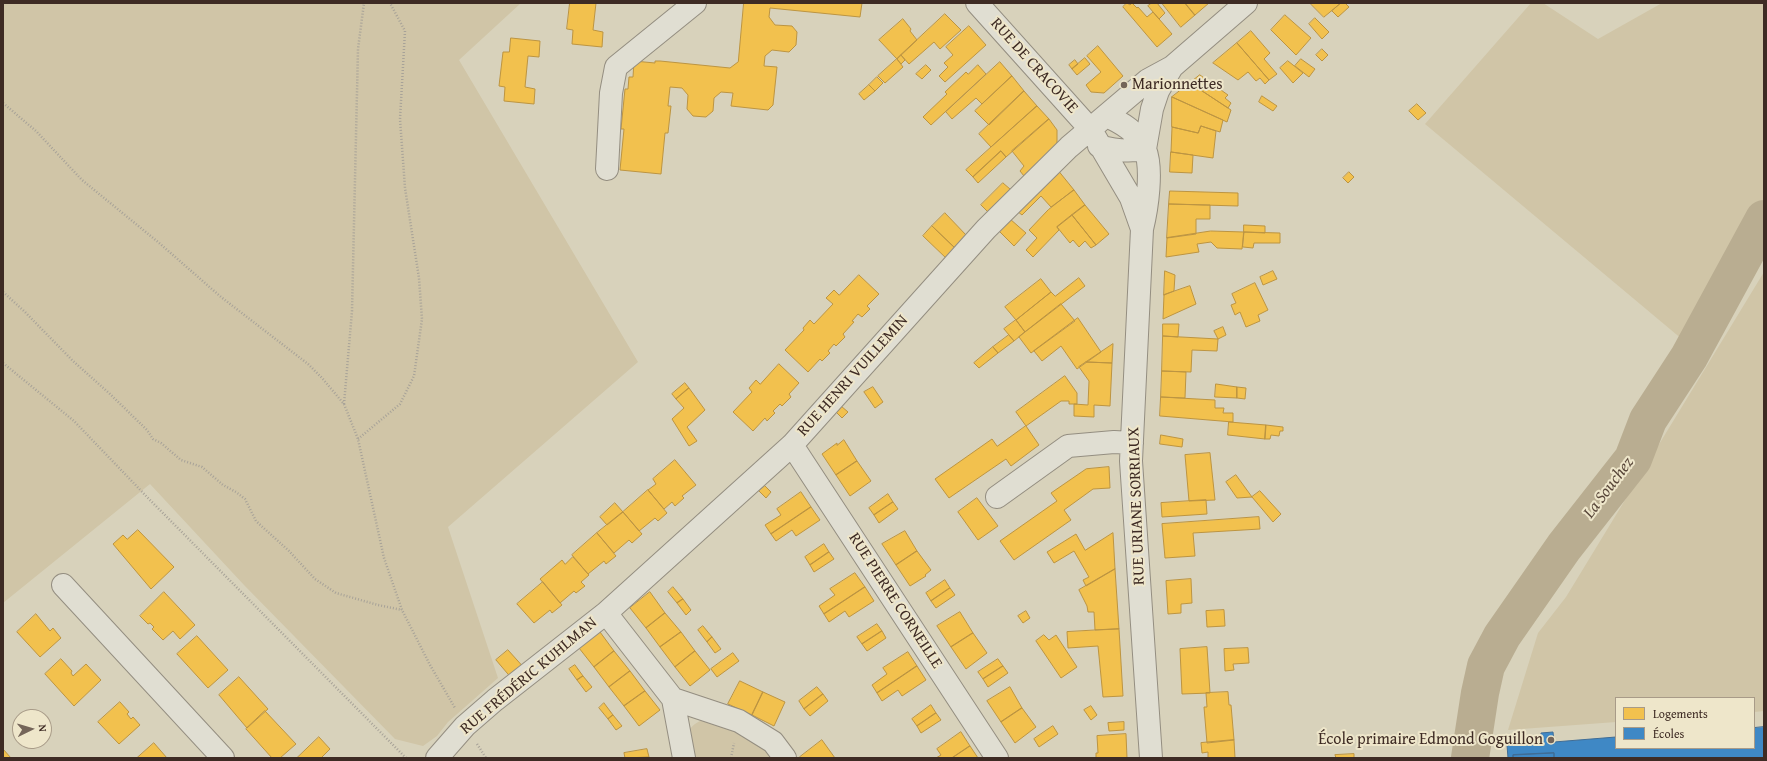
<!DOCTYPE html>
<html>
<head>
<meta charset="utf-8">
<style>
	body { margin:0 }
	#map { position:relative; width:1767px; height:761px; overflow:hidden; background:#d8d2bb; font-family:"Gentium Book Plus",serif }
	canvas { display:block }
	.frame { position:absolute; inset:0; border:4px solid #3e2b24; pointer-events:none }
	.legend { position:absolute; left:1615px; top:697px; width:140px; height:52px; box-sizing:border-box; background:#eee6ca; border:1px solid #a89b88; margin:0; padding:5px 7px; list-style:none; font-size:12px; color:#3e2b24 }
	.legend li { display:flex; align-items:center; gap:8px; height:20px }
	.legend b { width:20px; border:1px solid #a89b88 }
	.north { position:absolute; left:12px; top:709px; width:40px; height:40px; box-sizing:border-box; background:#eee6ca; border:1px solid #a89b88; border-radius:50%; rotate:85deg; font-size:11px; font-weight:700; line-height:16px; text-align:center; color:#3e2b24 }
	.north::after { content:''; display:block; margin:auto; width:14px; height:18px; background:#746559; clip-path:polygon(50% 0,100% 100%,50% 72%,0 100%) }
</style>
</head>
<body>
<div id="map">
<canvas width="1767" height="761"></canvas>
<div class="frame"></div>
<ul class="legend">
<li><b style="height:11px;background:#f2c14e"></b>Logements</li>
<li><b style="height:11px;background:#3f88c5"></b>Écoles</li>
</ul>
<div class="north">N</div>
</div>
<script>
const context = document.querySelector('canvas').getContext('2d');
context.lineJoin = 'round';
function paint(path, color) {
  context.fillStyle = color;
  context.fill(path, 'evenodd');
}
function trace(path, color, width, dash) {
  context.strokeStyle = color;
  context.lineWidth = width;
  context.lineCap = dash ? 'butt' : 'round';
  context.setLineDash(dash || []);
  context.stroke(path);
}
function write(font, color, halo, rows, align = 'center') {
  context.font = font + ' "Gentium Book Plus",serif';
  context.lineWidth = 4;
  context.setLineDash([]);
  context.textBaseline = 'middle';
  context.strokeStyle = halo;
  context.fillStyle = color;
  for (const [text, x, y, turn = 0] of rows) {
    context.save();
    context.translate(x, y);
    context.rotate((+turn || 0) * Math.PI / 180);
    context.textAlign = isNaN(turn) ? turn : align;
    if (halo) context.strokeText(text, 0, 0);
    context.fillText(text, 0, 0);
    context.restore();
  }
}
paint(new Path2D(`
	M3,3H521L459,60L638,362L448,527L498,678L448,722L437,736L423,746L395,739L244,585L150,484L3,603Z
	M1531,3H1543L1598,39L1662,3H1764V198L1683,340L1425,124Z
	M1764,272V711L1754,712V698H1616V722L1508,730L1538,633L1566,597Z
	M700,721C724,721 757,742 774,758H691C687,742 682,730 700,721Z`), '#d0c5a7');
const homes = new Path2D(`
	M570,3H596L593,30L603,32L602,47L572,44L573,30L567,29Z
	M744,3H862L860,17L770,8L769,17L775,25L792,26L797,32L796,45L789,52L772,50L765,56L764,66L777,67L773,105L768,110L731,106L733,93L721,92L714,98L713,111L706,117L693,116L687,109L688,95L682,88L670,87L668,106H671L668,133H665L661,174L620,170L624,129H621L625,89H628L629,77H633L634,61L655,63V61H660L730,68L738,62Z
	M1127,3L1130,5L1132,3L1137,8L1138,7L1147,17L1153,12L1172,34L1157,47L1123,7Z
	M1152,3H1157L1165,13L1159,19L1148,6Z
	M1162,3H1185L1195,15L1181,27Z
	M1185,3H1209L1195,15Z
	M1310,3H1341L1324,17Z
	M1341,3H1345L1349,7L1338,17L1332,11Z
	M945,14L961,30L940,49L934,42L909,64L901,55Z
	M1285,15L1311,38L1296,55L1271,30Z
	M1315,18L1329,32L1322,39L1309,24Z
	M903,19L911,29L910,31L917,40L897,59L879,40Z
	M969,26L986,45L945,82L939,76L948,67L944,63L953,55L946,47Z
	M1251,31L1270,53L1264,59L1277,74L1269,80L1237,43Z
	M511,38L540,41L539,57L528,56L525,87L535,89L534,104L504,101L505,87L499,86L503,52H509Z
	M1237,43L1269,80L1265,84L1260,78L1256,81L1248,72L1238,80L1213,63Z
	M1098,46L1123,76L1104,93L1091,92L1086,85L1101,72L1087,56Z
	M1322,49L1328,55L1322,61L1316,55Z
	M901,55L905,60L901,64L897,59Z
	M1085,58L1090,64L1077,75L1072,69Z
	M897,59L903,67L885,83L878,76Z
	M1301,59L1315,69L1309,77L1295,66Z
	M1075,60L1078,64L1072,69L1069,65Z
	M1288,61L1303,73L1293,83L1280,68Z
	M1000,62L1012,76L982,104L976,98L952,119L946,112Z
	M926,65L931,70L922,79L916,74Z
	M978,65L986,74L931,125L923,117L947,94L945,92L966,72L968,74Z
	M1200,75L1228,95L1225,98L1231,103L1228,108L1190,83Z
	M1012,76L1024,91L989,125L975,111Z
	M877,77L883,83L875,91L869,85Z
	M1190,83L1231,110L1227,122L1172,97Z
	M869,85L875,91L864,100L859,94Z
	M1024,91L1037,106L991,147L979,134Z
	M1262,96L1277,106L1273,111L1259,102Z
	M1172,97L1223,120L1220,132L1201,126L1198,133L1172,127Z
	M1417,104L1426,113L1418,120L1409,111Z
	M1037,106L1049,119L1006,157L1001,151L973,177L966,170Z
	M1049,119L1057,130V143L1024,176L1020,171L1024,166L1012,151Z
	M1201,126L1216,131L1213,158L1171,152L1172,127L1198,133Z
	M1001,151L1006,157L978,183L973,177Z
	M1171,152L1193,155L1192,173L1170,172Z
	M1057,169L1074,190L1051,207L1041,196L1022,215L1017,211Z
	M1349,172L1354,177L1348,183L1343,178Z
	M1003,183L1010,189L989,213L981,205Z
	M1074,190L1085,205L1057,227L1059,230L1033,257L1026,250L1037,238L1029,230L1048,210Z
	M1170,191L1238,193V206L1169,204Z
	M1169,204L1210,205V219H1196V234L1167,238Z
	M1085,205L1109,234L1096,245L1072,215Z
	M945,213L967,236L956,249L932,226Z
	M1072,215L1096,245L1091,248L1085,241L1079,247L1073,240L1070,243L1057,227Z
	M1010,219L1026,233L1014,246L999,231Z
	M1244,225L1265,226V233L1244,232Z
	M932,226L956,249L947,259L923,236Z
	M1211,231L1244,232L1242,249L1217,248L1211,242L1197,244L1199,252L1166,257L1167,238Z
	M1244,232L1280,233V243H1254L1253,248L1243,247Z
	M1165,271L1175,275L1174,291L1164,295Z
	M1273,271L1277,279L1263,285L1260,277Z
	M859,275L879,294L867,306L870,309L862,317L858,314L852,321L854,322L843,334L845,337L836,346L834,344L828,351L830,353L822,361L820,359L808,372L785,350L804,330L803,328L810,320L814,324L833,304L826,298L834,290L839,295Z
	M1079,278L1085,286L1025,332L1016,320L1051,292L1055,296Z
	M1041,279L1051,292L1016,320L1005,307Z
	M1255,283L1268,310L1258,315L1260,321L1246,327L1240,312L1235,315L1231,305L1236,303L1232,294Z
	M1190,286L1196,304L1163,319L1164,295Z
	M1061,304L1075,321L1031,353L1019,337Z
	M1078,318L1101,352L1077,369L1061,346L1042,361L1034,351Z
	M1016,320L1025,332L1014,341L1004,329Z
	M1163,324H1179L1178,337L1163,336Z
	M1223,327L1226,335L1218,339L1214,331Z
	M1009,335L1014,341L998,353L993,347Z
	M1163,336L1218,339L1217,351L1192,350L1191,372L1162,371Z
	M1113,344L1112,363L1086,362Z
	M993,347L998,353L979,368L974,363Z
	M1086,362L1112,363L1110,406L1094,405V417L1074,416V404L1088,405L1089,381L1079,367Z
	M779,364L799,383L789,394L791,397L782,406L780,404L773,411L775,413L767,421L765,418L753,431L733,412L752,392L749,388L756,380L760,384Z
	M1162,371L1186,372L1185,398L1161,397Z
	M1065,376L1077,393V404H1069V401H1061L1026,426L1016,412Z
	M685,383L689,388L676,399L672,394Z
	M1216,384L1237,387V398L1215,397Z
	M873,387L883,402L875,408L864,392Z
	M1237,387L1246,388L1245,399L1237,398Z
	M689,388L705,410L687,427L697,441L689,446L672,419L684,408L676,399Z
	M1161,397L1215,400V408H1224L1223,413H1233V422L1160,416Z
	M841,406L848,412L842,418L836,412Z
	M1229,422L1266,425L1265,439L1228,435Z
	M1266,425L1283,427V431H1280L1279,436L1271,435L1270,439H1265Z
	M1026,426L1039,445L1011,466L1006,459L949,498L935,479L992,439L997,446Z
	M1161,435L1183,439L1182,447L1160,444Z
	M844,440L857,461L836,475L822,454L837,443V445Z
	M1210,453L1215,500L1189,501L1185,455Z
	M675,460L696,485L682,496L684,498L675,506L672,502L664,509L648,490L656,484L653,479Z
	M857,461L871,481L850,496L836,475Z
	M1109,467L1110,488L1093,489L1064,510L1071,520L1014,560L1000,541L1057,501L1051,493L1086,469Z
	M1236,475L1252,497L1237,498L1226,482Z
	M765,486L771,492L766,498L759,491Z
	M648,490L667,513L658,521L655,518L639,531L623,512Z
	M1260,491L1281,514L1273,522L1252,497Z
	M801,492L811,507L771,534L765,525L781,515L777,509Z
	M888,494L893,502L874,515L869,508Z
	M977,498L998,526L978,540L958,512Z
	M1206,500L1207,514L1162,517L1161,503Z
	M893,502L898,509L879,523L874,515Z
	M615,503L623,512L607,525L600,517Z
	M811,507L820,520L796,536L792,530L776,541L771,534Z
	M623,512L642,534L632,543L629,540L614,553L597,533Z
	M1259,517L1260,529L1193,533L1195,556L1165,558L1162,524Z
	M138,530L174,567L151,589L113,544L123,535L127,539Z
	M905,531L917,551L896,565L882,544Z
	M597,533L616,556L606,564L604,561L588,574L572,555Z
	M1113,533L1115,569L1086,586L1083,580L1089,577L1074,551L1054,563L1047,552L1076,534L1085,550Z
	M824,544L829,552L810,565L805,557Z
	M917,551L931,570L925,575L926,576L910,586L896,565Z
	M829,552L834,559L814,572L810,565Z
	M573,557L589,575L581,582L585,586L576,593L574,591L560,603L540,579L562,560L565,564Z
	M1115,569L1119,629L1095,630L1094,612H1088L1087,606L1079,590Z
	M855,573L865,587L824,614L819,606L835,595L830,589Z
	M1191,579L1192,603L1181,604V613L1168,614L1166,581Z
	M945,580L950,588L931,601L926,593Z
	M543,582L562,605L552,613L550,610L534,623L517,604Z
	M673,587L683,599L677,603L668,592Z
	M865,587L874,601L849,617L845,611L829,622L824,614Z
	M950,588L955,595L936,608L931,601Z
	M164,592L195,625L180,639L173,631L163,640L152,629L154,627L150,623L148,624L140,616Z
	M650,592L665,613L646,628L630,608Z
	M683,599L691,610L686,615L677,603Z
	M1224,610L1225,626L1207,627L1206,611Z
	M1026,611L1030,618L1023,623L1018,616Z
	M960,612L973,633L951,647L937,626Z
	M665,613L681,632L660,647L646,628Z
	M36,614L50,631L53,628L61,638L40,657L17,632Z
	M877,624L882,631L862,644L857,637Z
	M703,626L712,637L707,642L698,630Z
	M1119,629L1123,696L1103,697L1098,646L1068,648L1067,632Z
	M882,631L886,638L867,651L862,644Z
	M600,632L614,651L594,667L579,648Z
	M681,632L695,651L675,667L660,647Z
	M973,633L987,653L966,669L951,647Z
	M1044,635L1049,640L1056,635L1077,667L1061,678L1036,641Z
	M197,636L228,670L208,688L177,654Z
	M712,637L721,649L715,653L707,642Z
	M1207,647L1210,693L1182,694L1180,649Z
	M1248,648L1249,663L1233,664L1234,670L1225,671L1224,649Z
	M508,650L526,670L513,680L496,660Z
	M614,651L630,671L609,687L594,667Z
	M695,651L710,670L690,686L675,667Z
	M908,652L917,666L877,693L872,685L887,674L883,668Z
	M733,653L739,661L717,677L711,669Z
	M61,659L72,671L71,673L73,676L86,664L101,680L74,706L45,674Z
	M998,659L1003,666L983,679L978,672Z
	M575,665L583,676L577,680L569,669Z
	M917,666L926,680L902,696L898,690L882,701L877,693Z
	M1003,666L1008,673L988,687L983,679Z
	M630,671L645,691L624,706L609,687Z
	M583,676L592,687L586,692L577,680Z
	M239,677L268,709L247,728L219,695Z
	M740,681L763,692L752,715L728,704Z
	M817,687L823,694L804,709L799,701Z
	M1010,687L1022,708L1001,722L987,701Z
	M645,691L660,710L639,726L624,706Z
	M763,692L785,702L774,726L752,715Z
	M1228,692L1229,705H1231L1234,740L1207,743L1204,707H1207L1206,693Z
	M823,694L828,701L810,716L804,709Z
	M120,702L129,712L127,714L131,719L133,717L140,725L119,744L98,722Z
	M604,703L613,715L608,719L599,708Z
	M931,705L936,713L917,726L912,719Z
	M1091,706L1097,715L1091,720L1084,710Z
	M1022,708L1036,727L1015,743L1001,722Z
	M265,711L296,744L280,758H272L246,729Z
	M936,713L941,720L921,733L917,726Z
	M613,715L622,726L616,730L608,719Z
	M1124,722V730L1109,731L1108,723Z
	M1053,726L1058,734L1039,747L1034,739Z
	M961,732L970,746L952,758H936L941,755L937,749Z
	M1126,734L1127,758H1096V753H1098L1097,736Z
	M319,737L330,749L321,758H297Z
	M822,740L835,758H801L800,757Z
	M1234,740L1235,758H1208V752L1202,753L1201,743Z
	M154,743L167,758H137Z
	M970,746L978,758H952Z
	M3,749L11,758H3Z
	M647,749L649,757L625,758L624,753Z
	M1354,754V758H1336L1335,755Z`);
paint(homes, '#f2c14e');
trace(homes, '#bc9441', 1);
const schools = new Path2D(`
	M1764,727V758H1554V753L1513,755V758H1508L1507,745L1541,742V733L1553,732L1554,742L1616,737V748H1754V728Z
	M1554,753V758H1513V755Z`);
paint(schools, '#3f88c5');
trace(schools, '#3f6c95', 1);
trace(new Path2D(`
	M1470,758L1480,693L1486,666L1502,636L1564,547L1633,459L1648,420L1689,357L1764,219`), '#b9ad91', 38);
const minor = new Path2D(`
	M977,3L1091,130L1131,198L1142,229
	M1106,116C1121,122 1139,133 1145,149C1153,169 1147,209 1142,229L1131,461L1151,758
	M1099,146C1115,151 1129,152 1145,149
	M1145,149L1152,109L1158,91L1172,67
	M607,169L611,93L616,67L695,3
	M792,445L997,758
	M997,497L1068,446L1114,442L1132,443
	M63,585L223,758
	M606,613L673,699L684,758
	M673,699L739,721L773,742L785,758
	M437,758L465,726L495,700L606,613L792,445L986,229L1069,147L1148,80L1172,67L1246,3`);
trace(minor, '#948e81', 24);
trace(new Path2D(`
	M3,103L36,131L82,180L158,242L221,297L308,364L322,378L344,404L358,439L384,558L402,610L430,665L455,708
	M3,292L24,311L73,361L109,393L147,430L153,439L161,443L181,460L202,467L223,485L236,492L245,499L256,521L289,551L315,579L336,593L378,605L402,610
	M3,363L74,421L148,498L406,758
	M344,404L352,311L358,49L364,3
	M358,439L400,404L414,376L422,319L419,278L405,188L400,119L405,31L390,3
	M477,744L486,758
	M731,758L734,743`), '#a7a298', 2.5, [1, 2]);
trace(minor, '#e0ded2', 22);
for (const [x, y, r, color] of [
	[1124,85,4,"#746559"],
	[1551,740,4,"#746559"]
]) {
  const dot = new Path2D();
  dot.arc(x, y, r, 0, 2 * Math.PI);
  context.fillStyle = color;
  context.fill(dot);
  trace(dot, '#eee6ca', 1.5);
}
write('16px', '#3e2b24', '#eee6ca', [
	["RUE DE CRACOVIE",1034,66,48],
	["RUE HENRI VUILLEMIN",853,376,-48],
	["RUE URIANE SORRIAUX",1137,506,-92],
	["RUE PIERRE CORNEILLE",895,601,57],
	["RUE FRÉDÉRIC KUHLMAN",529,676,-40]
]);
write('16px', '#3e2b24', '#eee6ca', [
	["Marionnettes",1132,85],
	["École primaire Edmond Goguillon",1543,740,"right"]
], 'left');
write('italic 17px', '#5a483b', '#eee6ca', [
	["La Souchez",1609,488,-53]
]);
</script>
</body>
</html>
